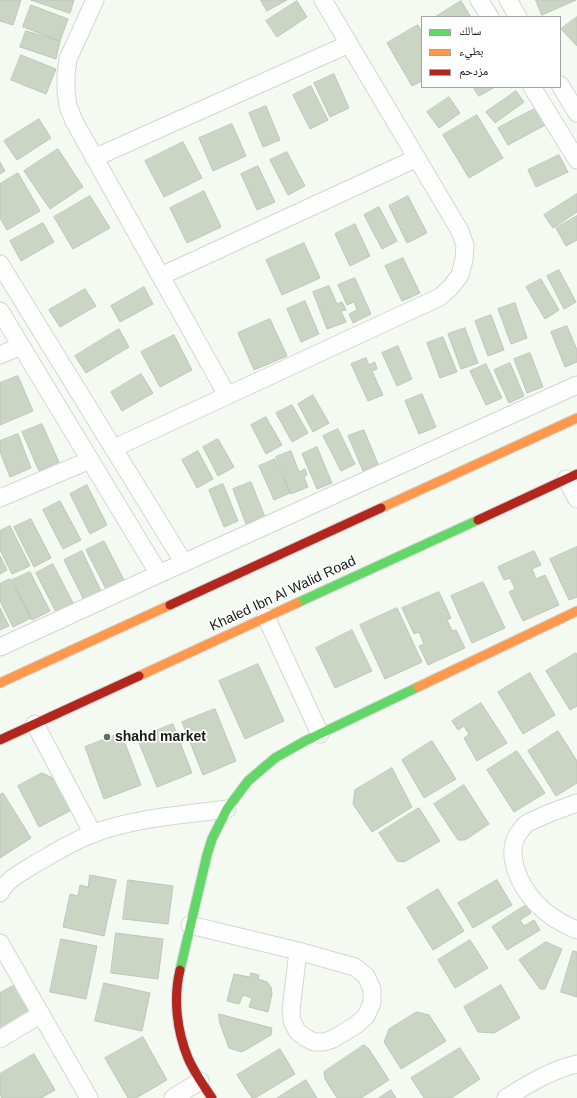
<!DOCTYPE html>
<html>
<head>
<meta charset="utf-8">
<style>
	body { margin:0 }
	#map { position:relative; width:577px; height:1098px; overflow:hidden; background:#f4faf2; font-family:Helvetica,"Noto Naskh Arabic",sans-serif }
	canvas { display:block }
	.legend { position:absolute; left:421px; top:16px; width:140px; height:72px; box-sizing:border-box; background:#fff; border:1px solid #a2a4a2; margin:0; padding:5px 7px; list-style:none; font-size:12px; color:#171b16 }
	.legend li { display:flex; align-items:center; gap:8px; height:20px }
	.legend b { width:20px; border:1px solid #a2a4a2 }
</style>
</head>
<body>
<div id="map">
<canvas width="577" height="1098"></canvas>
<ul class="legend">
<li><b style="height:5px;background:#63d668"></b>سالك</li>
<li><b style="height:5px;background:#ff974d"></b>بطيء</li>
<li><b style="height:5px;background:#b3261e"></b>مزدحم</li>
</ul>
</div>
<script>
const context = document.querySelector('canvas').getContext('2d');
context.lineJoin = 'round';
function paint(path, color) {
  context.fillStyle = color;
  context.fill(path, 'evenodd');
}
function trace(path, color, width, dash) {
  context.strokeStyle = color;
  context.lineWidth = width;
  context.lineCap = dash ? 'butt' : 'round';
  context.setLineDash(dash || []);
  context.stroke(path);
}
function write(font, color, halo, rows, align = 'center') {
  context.font = font + ' Helvetica,sans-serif';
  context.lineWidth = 3.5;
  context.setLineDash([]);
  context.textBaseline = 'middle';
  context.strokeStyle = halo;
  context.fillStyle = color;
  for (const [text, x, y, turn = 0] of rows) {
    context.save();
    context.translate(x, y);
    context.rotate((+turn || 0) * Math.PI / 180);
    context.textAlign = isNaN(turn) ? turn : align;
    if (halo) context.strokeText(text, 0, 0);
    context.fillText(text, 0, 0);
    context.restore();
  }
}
const building = new Path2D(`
	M0,0H21L13,25L0,21Z
	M31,0H74L70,13Z
	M261,0H287L267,11Z
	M536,0H576L542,15Z
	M297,1L307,17L277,37L266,21Z
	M461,1L471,17H435Z
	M31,5L68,19L60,41L23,27Z
	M577,17V46L561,29Z
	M418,25L422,32V81L412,86L387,43Z
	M26,31L60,41L56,59L20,47Z
	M21,55L56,69L46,94L11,80Z
	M334,74L349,108L330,117L314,83Z
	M311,86L328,120L310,129L293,95Z
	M473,87H495L479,96Z
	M516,91L524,102L495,123L486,112Z
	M449,97L460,113L439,128L427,112Z
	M266,106L280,140L263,147L249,113Z
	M540,106L549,123L508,145L498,128Z
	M477,115L503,158L469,178L443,135Z
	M39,119L51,138L17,160L4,141Z
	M232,124L246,156L213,171L199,138Z
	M183,142L202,178L164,197L145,161Z
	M58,149L83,187L50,209L24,171Z
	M287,152L305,186L288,195L270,160Z
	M559,155L568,172L536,187L528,170Z
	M0,162L5,171L0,174Z
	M258,166L275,202L257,210L241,174Z
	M18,173L40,211L7,230L0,218V184Z
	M204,191L221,227L187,243L170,208Z
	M577,194V212L553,228L544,215Z
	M90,196L110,228L73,249L54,217Z
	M408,196L427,233L407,243L389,206Z
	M379,207L397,241L382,249L364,215Z
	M577,216V240L566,246L556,228Z
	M43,223L54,242L21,261L10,241Z
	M355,224L370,256L350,266L335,234Z
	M304,243L320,278L282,295L266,260Z
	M403,258L420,293L402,301L385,266Z
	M559,270L576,302L564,309L547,276Z
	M355,278L371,314L353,323L349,314L357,310L354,302L347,305L338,285Z
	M541,279L559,310L545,319L526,287Z
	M329,286L337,304L342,302L346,310L341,311L346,322L327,329L313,292Z
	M144,287L153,304L120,322L111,306Z
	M85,289L96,306L60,327L49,310Z
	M305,301L319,334L301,342L287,309Z
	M515,303L527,338L511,344L498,309Z
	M491,315L504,350L488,356L475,321Z
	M270,319L287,356L254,370L238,333Z
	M567,326L577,350V362L565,367L551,332Z
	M465,328L478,363L461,369L448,334Z
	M119,329L129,347L86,373L75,356Z
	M174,335L192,370L160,387L141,352Z
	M443,337L457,372L440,378L427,343Z
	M398,346L412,379L397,386L382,353Z
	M530,353L543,387L527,393L514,359Z
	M366,358L369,365L375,362L377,369L372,371L383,395L368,401L351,364Z
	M510,363L524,396L509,403L494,370Z
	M486,364L502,398L486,405L470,371Z
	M141,374L153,393L122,411L111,392Z
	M18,376L33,411L0,425V383Z
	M422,394L436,427L419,434L405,401Z
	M313,395L329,423L313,432L298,404Z
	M292,405L308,433L292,442L276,413Z
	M266,417L282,445L266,454L251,425Z
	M42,424L59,462L39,471L22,432Z
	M338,429L355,464L341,471L323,436Z
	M364,430L378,464L363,471L348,436Z
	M18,434L31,468L10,477L0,452V441Z
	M218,439L234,467L218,476L203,447Z
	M317,447L332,483L317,489L302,454Z
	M198,451L213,479L197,488L182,460Z
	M291,451L299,472L305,469L307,475L304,477L308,487L291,494L276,457Z
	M275,459L290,493L274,500L259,466Z
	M251,482L265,517L246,524L233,489Z
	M223,484L238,521L224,527L209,490Z
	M87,485L107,525L90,534L70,494Z
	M60,501L81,540L63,549L43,510Z
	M31,519L51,558L34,567L14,527Z
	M10,526L30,566L12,574L0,550V531Z
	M104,541L124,580L106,589L86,550Z
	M577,547V597L569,600L550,559Z
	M82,551L101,591L84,600L64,560Z
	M534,551L541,565L532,569L536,579L545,575L559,605L523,621L509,592L515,589L510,578L504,580L498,567Z
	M0,556L7,570L0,574Z
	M53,564L73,603L56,612L36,573Z
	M30,572L50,611L32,620L12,580Z
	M10,579L31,618L13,627L0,601V584Z
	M483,582L505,628L472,643L451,596Z
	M439,592L451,618L447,620L452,631L456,630L465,648L428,665L419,646L424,644L419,632L414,634L402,608Z
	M0,608L9,626L0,630Z
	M397,608L422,662L385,679L360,625Z
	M352,630L372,671L335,688L316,648Z
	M576,653L577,655V706L570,710L546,671Z
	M258,664L284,721L245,739L219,681Z
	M530,673L555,715L523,734L498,692Z
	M481,703L507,743L477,761L464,738L469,734L464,726L458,730L452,721Z
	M215,709L236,761L203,775L182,722Z
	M173,724L192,773L157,787L137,738Z
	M558,731L577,761V783L556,796L528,751Z
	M121,733L141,785L104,799L85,747Z
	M432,741L456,779L424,798L402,760Z
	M517,751L545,793L514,812L487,770Z
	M392,768L412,807L372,832L353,804L355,790Z
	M42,773L57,780L68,800L70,811L39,827L18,786Z
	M464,785L489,824L465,840H458L434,804Z
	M3,793L31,838L0,858V795Z
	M419,808L440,841L404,862L397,861L379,833Z
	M90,875L116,880L104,936L63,927L70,894L78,896L80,885L88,887Z
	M128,880L173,886L168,924L123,919Z
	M497,880L512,905L473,928L458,903Z
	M438,889L464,931L433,950L407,908Z
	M526,905L531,913L520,920L524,926L534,920L540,930L507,950L492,927Z
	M116,933L163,939L158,979L111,973Z
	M61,939L97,946L86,999L50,992Z
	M470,940L488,968L455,988L438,960Z
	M546,942L562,949L545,989H540L519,960Z
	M573,951L577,952V997L561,992Z
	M251,973L259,975L258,979L267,982L271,987L272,994L268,1012L249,1007L252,998L243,995L239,1004L227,1001L234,974L250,977Z
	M104,983L150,993L142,1031L95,1021Z
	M15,985L32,1018L0,1034V993Z
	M501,985L520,1018L494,1033L478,1032L464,1007Z
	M417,1012L429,1015L446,1041L401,1069L384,1042L389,1029Z
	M219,1014L272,1028L271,1035L242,1052L229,1048L220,1024Z
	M143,1037L167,1080L136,1098H128L105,1058Z
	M364,1045L369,1049L389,1080L361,1098H337L325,1079L324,1072Z
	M460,1048L480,1079L451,1098H424L411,1078Z
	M280,1049L295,1074L255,1098H252L237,1075Z
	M34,1054L55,1090L41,1098H2L0,1095V1074Z
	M306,1080L317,1098H277Z
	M391,1090L396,1098H379Z`);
paint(building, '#cad5c4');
trace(building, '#c0c4be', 1);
const street = new Path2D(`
	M95,0L68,59L66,75V91L68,106L74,121L227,395
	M479,0L490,17
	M508,0L518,17
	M560,85L577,113
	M532,87L577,160
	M94,158L349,44
	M0,264L184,563
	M161,276L417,158
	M0,311L159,574
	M0,355L21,346
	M114,448L440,297L451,287L460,275L464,260L465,245L460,231L323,0
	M566,479L577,499
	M0,498L90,460
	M266,617L320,734
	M0,647L159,574L577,385
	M35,724L93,834
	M577,803C563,808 548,813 534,820C532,821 528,822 526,824C524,826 522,829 520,831C503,853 520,886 536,903C547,915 562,924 577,930
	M0,893C7,879 22,872 35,864C54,853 71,842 92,834C133,818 183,815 227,809
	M190,925L298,951L355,967L366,976L372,989V1003L366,1016L356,1025L333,1039L324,1042H314L306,1038L297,1031L292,1021L291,1010L298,951
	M0,943L89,1098
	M0,1039L41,1014
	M173,1098L200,1081
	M506,1098C528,1084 551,1070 577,1064`);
const fast = new Path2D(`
	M297,603L478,520
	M180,970L207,855L212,839L227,809L248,781L275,758L305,741L418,687`);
const slow = new Path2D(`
	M381,508L577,418
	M139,676L297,603
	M0,683L170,605
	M418,687L577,611`);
const jam = new Path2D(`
	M478,520L577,474
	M170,605L381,508
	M0,740L139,676
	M180,970C173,999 177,1031 188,1058C194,1072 203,1085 212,1098`);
trace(street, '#d3d7d1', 19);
trace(fast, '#d3d7d1', 11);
trace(slow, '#d3d7d1', 11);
trace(jam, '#d3d7d1', 11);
trace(street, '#fdfefd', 17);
trace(fast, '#63d668', 9);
trace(slow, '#ff974d', 9);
trace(jam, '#b3261e', 9);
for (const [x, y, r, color] of [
	[107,737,4,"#646963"]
]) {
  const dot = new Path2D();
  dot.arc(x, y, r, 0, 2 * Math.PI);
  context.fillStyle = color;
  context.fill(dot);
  trace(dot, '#fff', 1.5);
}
write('14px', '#171b16', '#fff', [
	["Khaled Ibn Al Walid Road",283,594,-25]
]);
write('bold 14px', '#171b16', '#fff', [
	["shahd market",115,737]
], 'left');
</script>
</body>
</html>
